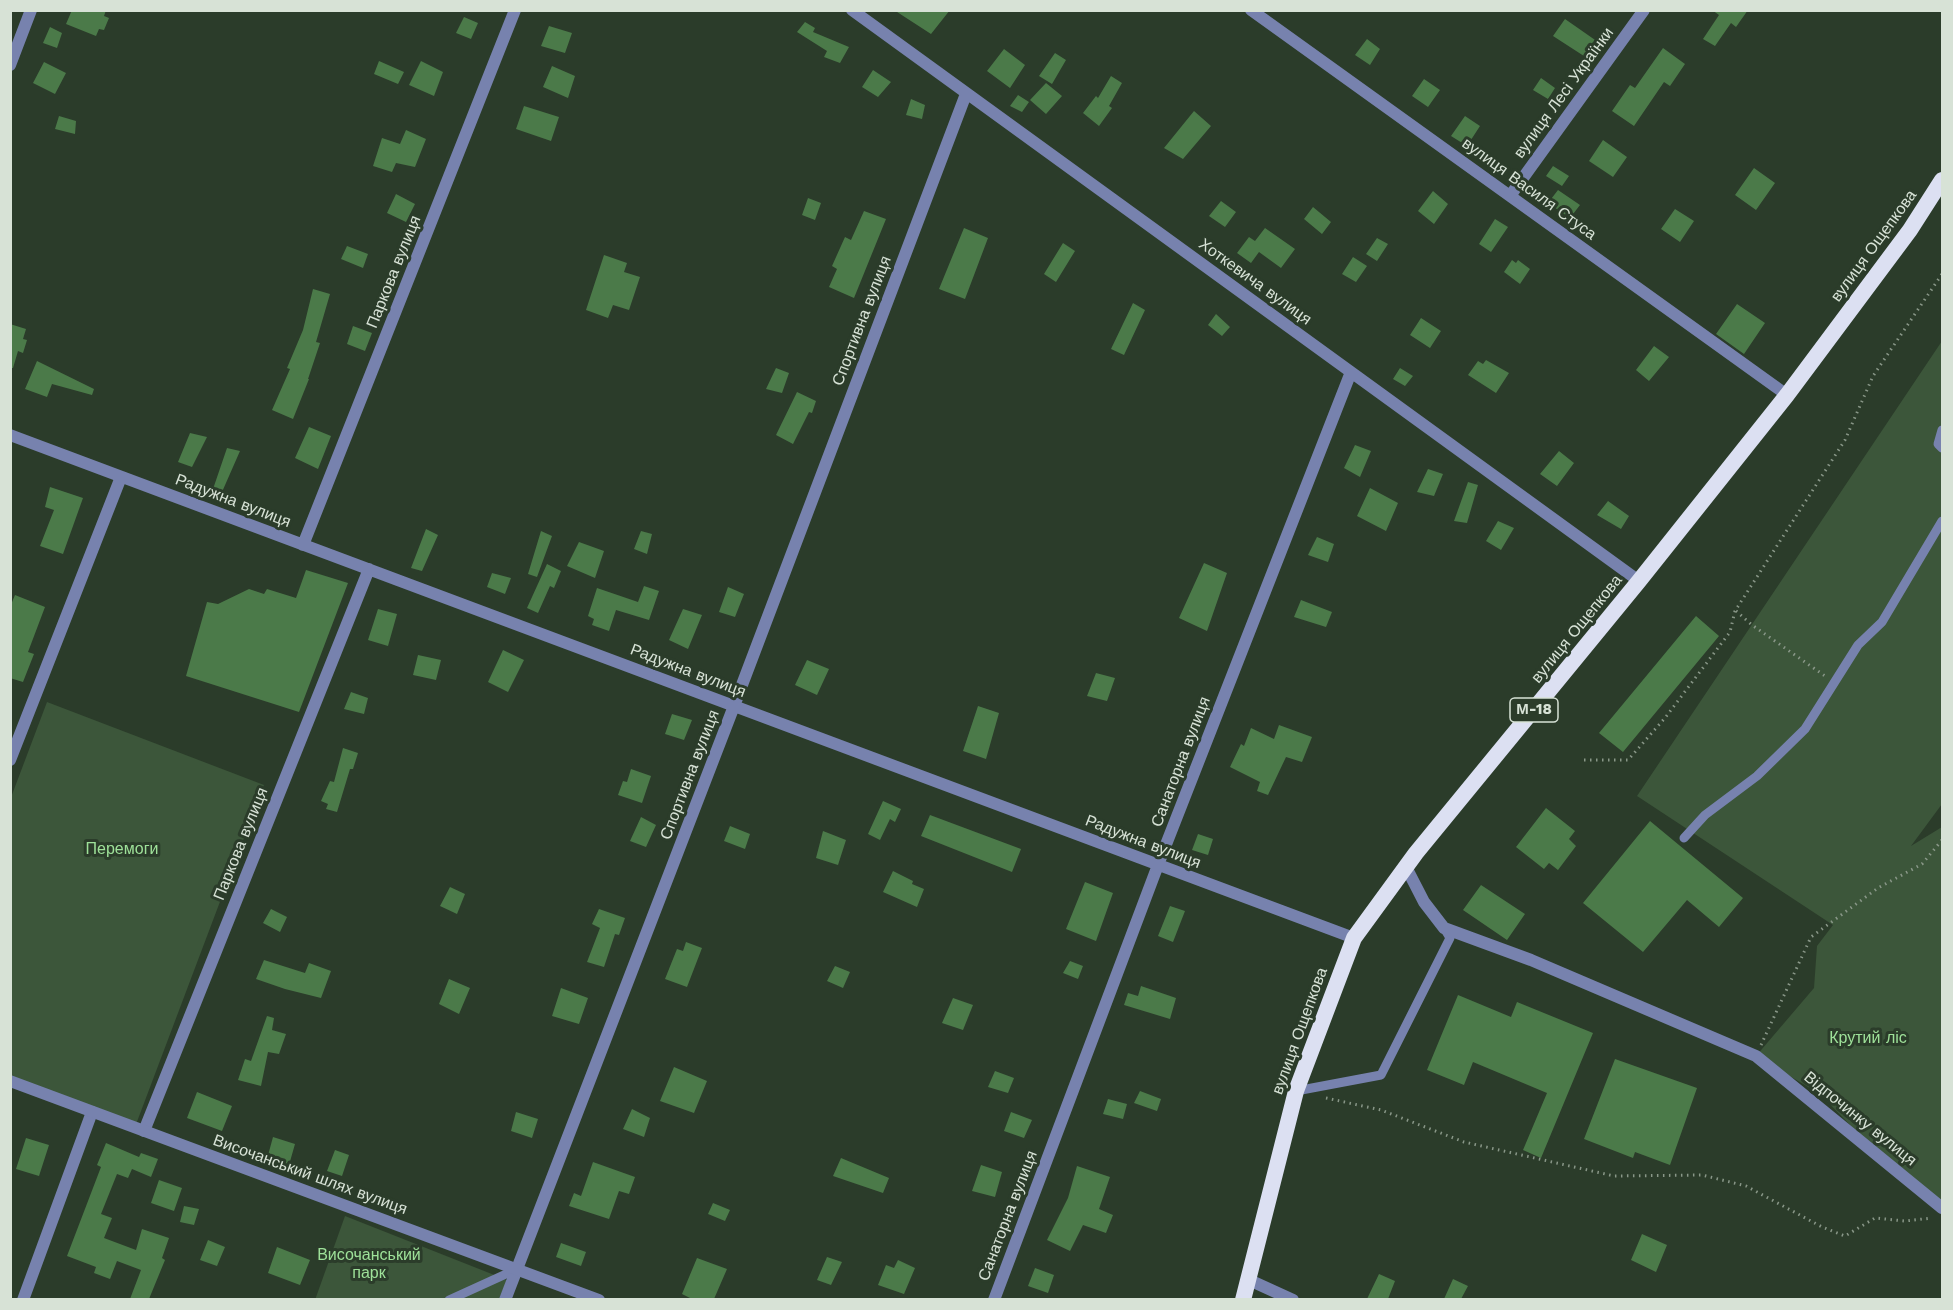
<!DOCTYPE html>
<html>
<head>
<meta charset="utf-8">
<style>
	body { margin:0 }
	#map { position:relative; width:1953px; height:1310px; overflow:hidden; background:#2b3c2a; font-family:"Work Sans",sans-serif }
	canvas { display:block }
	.frame { position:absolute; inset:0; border:12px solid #d7e2d6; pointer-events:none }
</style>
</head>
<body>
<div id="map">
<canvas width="1953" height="1310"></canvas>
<div class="frame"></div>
</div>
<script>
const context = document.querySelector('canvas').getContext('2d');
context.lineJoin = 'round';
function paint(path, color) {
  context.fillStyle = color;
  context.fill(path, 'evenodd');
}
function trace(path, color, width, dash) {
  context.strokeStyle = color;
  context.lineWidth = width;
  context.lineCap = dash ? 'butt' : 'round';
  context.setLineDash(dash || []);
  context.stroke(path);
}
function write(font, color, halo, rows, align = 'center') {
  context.font = font + ' "Work Sans",sans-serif';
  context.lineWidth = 6;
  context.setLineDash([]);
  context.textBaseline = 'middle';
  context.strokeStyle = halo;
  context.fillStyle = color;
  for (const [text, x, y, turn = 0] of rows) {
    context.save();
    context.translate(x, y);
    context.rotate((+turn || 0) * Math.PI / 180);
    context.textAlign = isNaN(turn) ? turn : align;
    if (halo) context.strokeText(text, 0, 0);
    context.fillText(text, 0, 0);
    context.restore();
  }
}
paint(new Path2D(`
	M1942,341V804L1911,846L1942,827V1205L1879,1155L1820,1094L1756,1056L1814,988L1817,946L1833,925L1637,796Z
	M47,702L264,785L135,1127L11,1079L10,800Z
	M345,1216L507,1280L499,1299L315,1300Z`), '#3c563a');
paint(new Path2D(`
	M72,10H106L104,16L109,18L104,30L99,29L96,36L66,24Z
	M894,10H950L931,34Z
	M1712,10H1748L1736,27L1731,23L1715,46L1703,39L1719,15Z
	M464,17L478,23L471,39L456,33Z
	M1565,19L1598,42L1587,58L1553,36Z
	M805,22L815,28L813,32L849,47L840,63L824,57L827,51L797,32Z
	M549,26L572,33L565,53L541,46Z
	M50,27L62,33L57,48L43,43Z
	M1367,39L1380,49L1370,65L1355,55Z
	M1663,48L1685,64L1670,86L1664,82L1634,126L1612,111L1630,85L1635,88Z
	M1004,49L1025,65L1010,88L987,71Z
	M1055,53L1066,60L1052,84L1039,76Z
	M379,61L404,72L398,84L374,74Z
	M421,61L443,72L434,96L409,85Z
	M44,62L66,73L55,94L33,83Z
	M552,66L575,76L568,98L543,87Z
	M873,70L891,82L878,97L862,87Z
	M1111,76L1122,83L1109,106L1112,108L1099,126L1083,113L1096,96L1098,98Z
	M1541,78L1555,88L1548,99L1533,90Z
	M1424,79L1440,90L1428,107L1412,96Z
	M1046,83L1062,96L1046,114L1030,100Z
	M1018,95L1029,102L1022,112L1010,106Z
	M911,99L925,105L922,119L906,115Z
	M524,106L559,117L551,141L516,129Z
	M1194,111L1211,126L1183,159L1164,148Z
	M59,116L76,121L75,134L55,129Z
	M1465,116L1480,126L1467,146L1451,136Z
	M406,130L426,139L415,167L396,163L392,172L373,166L382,138L400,144Z
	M1603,140L1627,157L1613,177L1589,161Z
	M1553,166L1569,176L1562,186L1546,176Z
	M1754,168L1775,183L1756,210L1735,195Z
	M1558,190L1580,205L1570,218L1548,203Z
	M1433,191L1448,204L1434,224L1418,211Z
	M396,194L415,204L406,222L387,213Z
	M808,198L821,203L815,220L802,215Z
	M1221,201L1236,212L1225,227L1209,216Z
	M1313,207L1331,222L1322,234L1304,219Z
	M1675,209L1694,221L1680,242L1661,229Z
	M864,211L886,219L854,298L829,287L837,269L832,266L845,237L851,240Z
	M1495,219L1508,227L1491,252L1479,244Z
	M964,228L988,238L965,299L939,289Z
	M1265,228L1295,249L1281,268L1259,252L1251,263L1237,253L1249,237L1255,241Z
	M1377,238L1388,244L1377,261L1366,254Z
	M1063,243L1075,251L1056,282L1044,274Z
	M347,246L368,254L363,268L341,259Z
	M604,255L627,263L624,272L640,277L629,310L613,305L608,318L586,310Z
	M1353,257L1367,266L1356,282L1342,274Z
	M1512,260L1516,263L1518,260L1530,269L1520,284L1504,272Z
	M313,289L330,294L316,342L320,343L308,379H309L293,419L272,410L290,369L287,368L303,330Z
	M1133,303L1145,310L1124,355L1111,349Z
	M1737,304L1765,323L1744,354L1716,334Z
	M1216,314L1230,327L1222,336L1208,325Z
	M1421,318L1441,331L1430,348L1410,335Z
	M10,324L26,329L23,339L27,340L23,353L18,351L13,368H10Z
	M353,326L372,333L365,351L347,344Z
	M1654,346L1669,357L1649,381L1636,370Z
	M1486,360L1509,373L1496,393L1468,375L1478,361L1483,364Z
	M37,361L94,389L92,395L52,384L47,397L25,389Z
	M776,368L789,373L782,393L766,389Z
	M1400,368L1413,376L1405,386L1393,379Z
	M797,392L816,401L812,413L809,412L793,444L776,435Z
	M309,427L331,436L318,469L295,458Z
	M190,433L207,437L192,467L178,462Z
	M1355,445L1371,451L1360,477L1344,468Z
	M227,448L240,451L222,492L213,489Z
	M1559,451L1574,463L1557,486L1540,474Z
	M1428,469L1443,474L1434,496L1417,492Z
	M1468,482L1478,485L1467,523L1454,521Z
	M50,487L83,498L63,554L40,546L54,510L45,507Z
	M1370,488L1398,503L1386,531L1357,516Z
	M1608,501L1629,516L1621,529L1597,515Z
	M1498,521L1514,528L1501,550L1486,541Z
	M426,529L438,535L422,571L411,568Z
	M541,531L552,536L537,577L528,574Z
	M641,531L652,534L647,554L634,549Z
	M1317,537L1334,544L1328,562L1308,555Z
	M579,542L604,551L595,578L567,566Z
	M1204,563L1227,573L1207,631L1179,618Z
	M547,564L561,571L554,588L550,586L538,613L527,608Z
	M306,570L348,583L299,712L186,676L207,602L218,604L249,589L264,594L267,589L296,598Z
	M492,573L511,578L505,594L487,587Z
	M644,586L659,591L649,620L616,610L609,631L592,625L594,619L588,616L597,588L638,602Z
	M728,587L744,594L735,617L719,612Z
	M15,595L45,607L28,652L34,654L23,682L10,678V607Z
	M1301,600L1332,612L1326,627L1294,617Z
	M378,609L397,614L388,646L368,640Z
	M683,609L702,615L688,649L669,640Z
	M1696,616L1719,636L1623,752L1599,733Z
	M503,650L524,660L508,692L488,682Z
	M418,655L441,660L436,680L413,675Z
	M807,660L829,669L817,695L795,685Z
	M1096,673L1115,678L1107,701L1087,696Z
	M351,692L368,698L364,714L344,709Z
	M978,706L999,713L986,759L963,751Z
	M672,714L692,720L684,740L665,734Z
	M1279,725L1312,737L1302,762L1286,757L1268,795L1257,791L1260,782L1230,767L1241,744L1244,746L1251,728L1274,739Z
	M343,748L358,753L353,769H350L337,812L326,809L328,804L321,801L330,781L334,782Z
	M631,769L651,776L642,803L618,795L623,781L627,782Z
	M883,801L901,809L895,822L890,819L880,840L868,834Z
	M1546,808L1575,831L1569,839L1576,846L1558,870L1549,863L1544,869L1516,847Z
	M930,815L1021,849L1012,872L921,836Z
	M641,817L656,825L646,847L630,841Z
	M1650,821L1743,898L1719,927L1687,900L1643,952L1583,903Z
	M730,826L750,834L745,849L724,841Z
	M823,831L846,840L838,865L816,858Z
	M1198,834L1213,839L1208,855L1192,850Z
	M893,871L913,881L912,884L924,889L917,907L883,892Z
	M1085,882L1113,893L1096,941L1066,929Z
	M1481,885L1525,914L1507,940L1463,910Z
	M450,887L465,894L457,914L440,906Z
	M1170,906L1185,911L1173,942L1158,936Z
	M271,909L287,917L280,932L263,923Z
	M599,909L625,918L619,935L615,934L604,967L587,962L600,928L592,924Z
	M686,942L702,948L687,987L665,979L677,949L683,951Z
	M264,960L305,973L309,963L331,971L321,998L285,989L256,979Z
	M1070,961L1083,966L1078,979L1063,973Z
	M835,966L850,972L843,988L827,981Z
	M449,979L470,988L459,1014L439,1004Z
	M1141,986L1176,998L1170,1019L1124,1005L1128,993L1138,996Z
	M561,988L588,998L579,1024L552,1016Z
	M1458,995L1511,1017L1517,1002L1593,1033L1541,1158L1523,1150L1547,1093L1473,1062L1464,1085L1427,1070Z
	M953,998L973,1005L963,1030L942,1023Z
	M267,1016L274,1018L272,1030L286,1034L279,1054L268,1052L261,1086L238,1080L245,1059L251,1061Z
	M1615,1059L1697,1088L1670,1165L1635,1152L1633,1158L1584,1139Z
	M674,1067L707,1081L694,1113L660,1101Z
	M995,1071L1014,1078L1008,1093L988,1087Z
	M1140,1091L1161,1099L1157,1111L1134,1103Z
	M197,1092L232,1106L222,1131L187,1118Z
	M1108,1099L1127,1104L1123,1119L1103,1114Z
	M632,1109L650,1118L644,1137L623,1129Z
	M516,1112L538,1119L532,1138L511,1131Z
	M1011,1112L1032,1120L1024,1138L1004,1131Z
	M273,1137L295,1144L289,1165L267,1159Z
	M26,1138L49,1145L39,1176L16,1169Z
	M106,1143L139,1157L141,1153L158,1159L151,1177L132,1169L128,1178L117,1174L101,1214L112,1218L104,1238L136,1250L142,1229L169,1238L162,1258L165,1260L149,1299H130L141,1270L117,1261L110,1279L94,1273L96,1267L67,1256L101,1167L97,1165Z
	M335,1150L349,1155L342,1176L327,1171Z
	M841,1158L889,1178L883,1193L833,1176Z
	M593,1162L635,1177L629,1194L619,1191L609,1219L569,1206L574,1193L581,1196Z
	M981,1165L1002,1172L995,1197L972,1191Z
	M1077,1166L1110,1177L1099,1209L1113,1215L1106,1233L1083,1225L1070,1251L1047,1240L1068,1198Z
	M159,1180L182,1188L174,1211L151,1203Z
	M713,1203L730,1210L725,1221L708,1214Z
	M184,1206L199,1209L194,1225L180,1222Z
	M1642,1234L1667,1245L1656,1272L1631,1260Z
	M208,1240L225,1247L217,1266L200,1260Z
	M561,1243L586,1252L581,1266L556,1257Z
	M277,1247L310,1260L300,1285L268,1273Z
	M827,1257L842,1262L831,1285L817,1280Z
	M697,1258L727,1269L714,1299H692L682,1294Z
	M898,1260L915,1268L904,1294L878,1285L886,1265L894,1268Z
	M1035,1268L1054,1275L1048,1293L1028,1286Z
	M1379,1274L1395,1281L1388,1299H1367Z
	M1453,1279L1468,1286L1461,1299H1444Z`), '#4b7a49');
trace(new Path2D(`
	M1736,611L1752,625L1825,676
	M1584,760H1628L1665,718L1730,632L1735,611L1845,440L1873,376L1942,274
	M1761,1045L1811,937L1878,888L1922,864L1942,840
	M1326,1098L1381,1110L1464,1142L1614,1176L1702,1175L1746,1186L1822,1227L1845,1236L1875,1218L1905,1221L1932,1218`), '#899788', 3, [1.5, 4.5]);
trace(new Path2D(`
	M1942,430L1938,444L1942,448
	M1684,838L1705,815L1757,776L1805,729L1858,645L1882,622L1942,521
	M1296,1091L1381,1075L1450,938L1444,928
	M449,1300L517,1269`), '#7782ae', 9);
trace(new Path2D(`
	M852,10L1639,581
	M1251,10L1787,395
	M10,65L31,10
	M1510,196L1644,10
	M10,435L1354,938
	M303,545L515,10
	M10,760L121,477
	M1406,867L1424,902L1444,928L1531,960L1756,1056L1942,1208
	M144,1131L369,569
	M1247,1279L1293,1300
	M23,1300L92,1112
	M505,1300L734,706L966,94
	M994,1300L1158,865L1351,372`), '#7782ae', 12);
trace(new Path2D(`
	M10,1081L599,1300`), '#7782ae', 12);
trace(new Path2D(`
	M1243,1300L1296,1091L1354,938L1416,853L1639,581L1787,395L1910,230L1942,180`), '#dce0f2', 16);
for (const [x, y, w] of [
	[1534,710,48]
]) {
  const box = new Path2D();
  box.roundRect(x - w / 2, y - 12, w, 24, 4.5);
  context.fillStyle = '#2b3c2a';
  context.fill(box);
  trace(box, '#d7e2d6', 1.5);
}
write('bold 15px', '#d7e2d6', null, [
	["М-18",1534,710]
]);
write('16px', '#d7e2d6', '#2b3c2a', [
	["вулиця Лесі Українки",1564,93,-54],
	["вулиця Василя Стуса",1529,189,36],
	["вулиця Ощепкова",1874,246,-54],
	["Паркова вулиця",394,272,-68],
	["Хоткевича вулиця",1255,282,36],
	["Спортивна вулиця",862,321,-69],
	["Радужна вулиця",233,501,21],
	["вулиця Ощепкова",1577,629,-51],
	["Радужна вулиця",688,671,21],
	["Санаторна вулиця",1181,762,-69],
	["Спортивна вулиця",690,775,-69],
	["Радужна вулиця",1143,842,21],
	["Паркова вулиця",241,844,-68],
	["вулиця Ощепкова",1300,1031,-70],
	["Відпочинку вулиця",1860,1119,39],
	["Височанський шлях вулиця",310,1175,20],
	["Санаторна вулиця",1008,1216,-69]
]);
write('16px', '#9ee199', '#2b3c2a', [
	["Перемоги",122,849],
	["Крутий ліс",1868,1038],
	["Височанський",369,1255],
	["парк",369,1273]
]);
</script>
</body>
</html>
